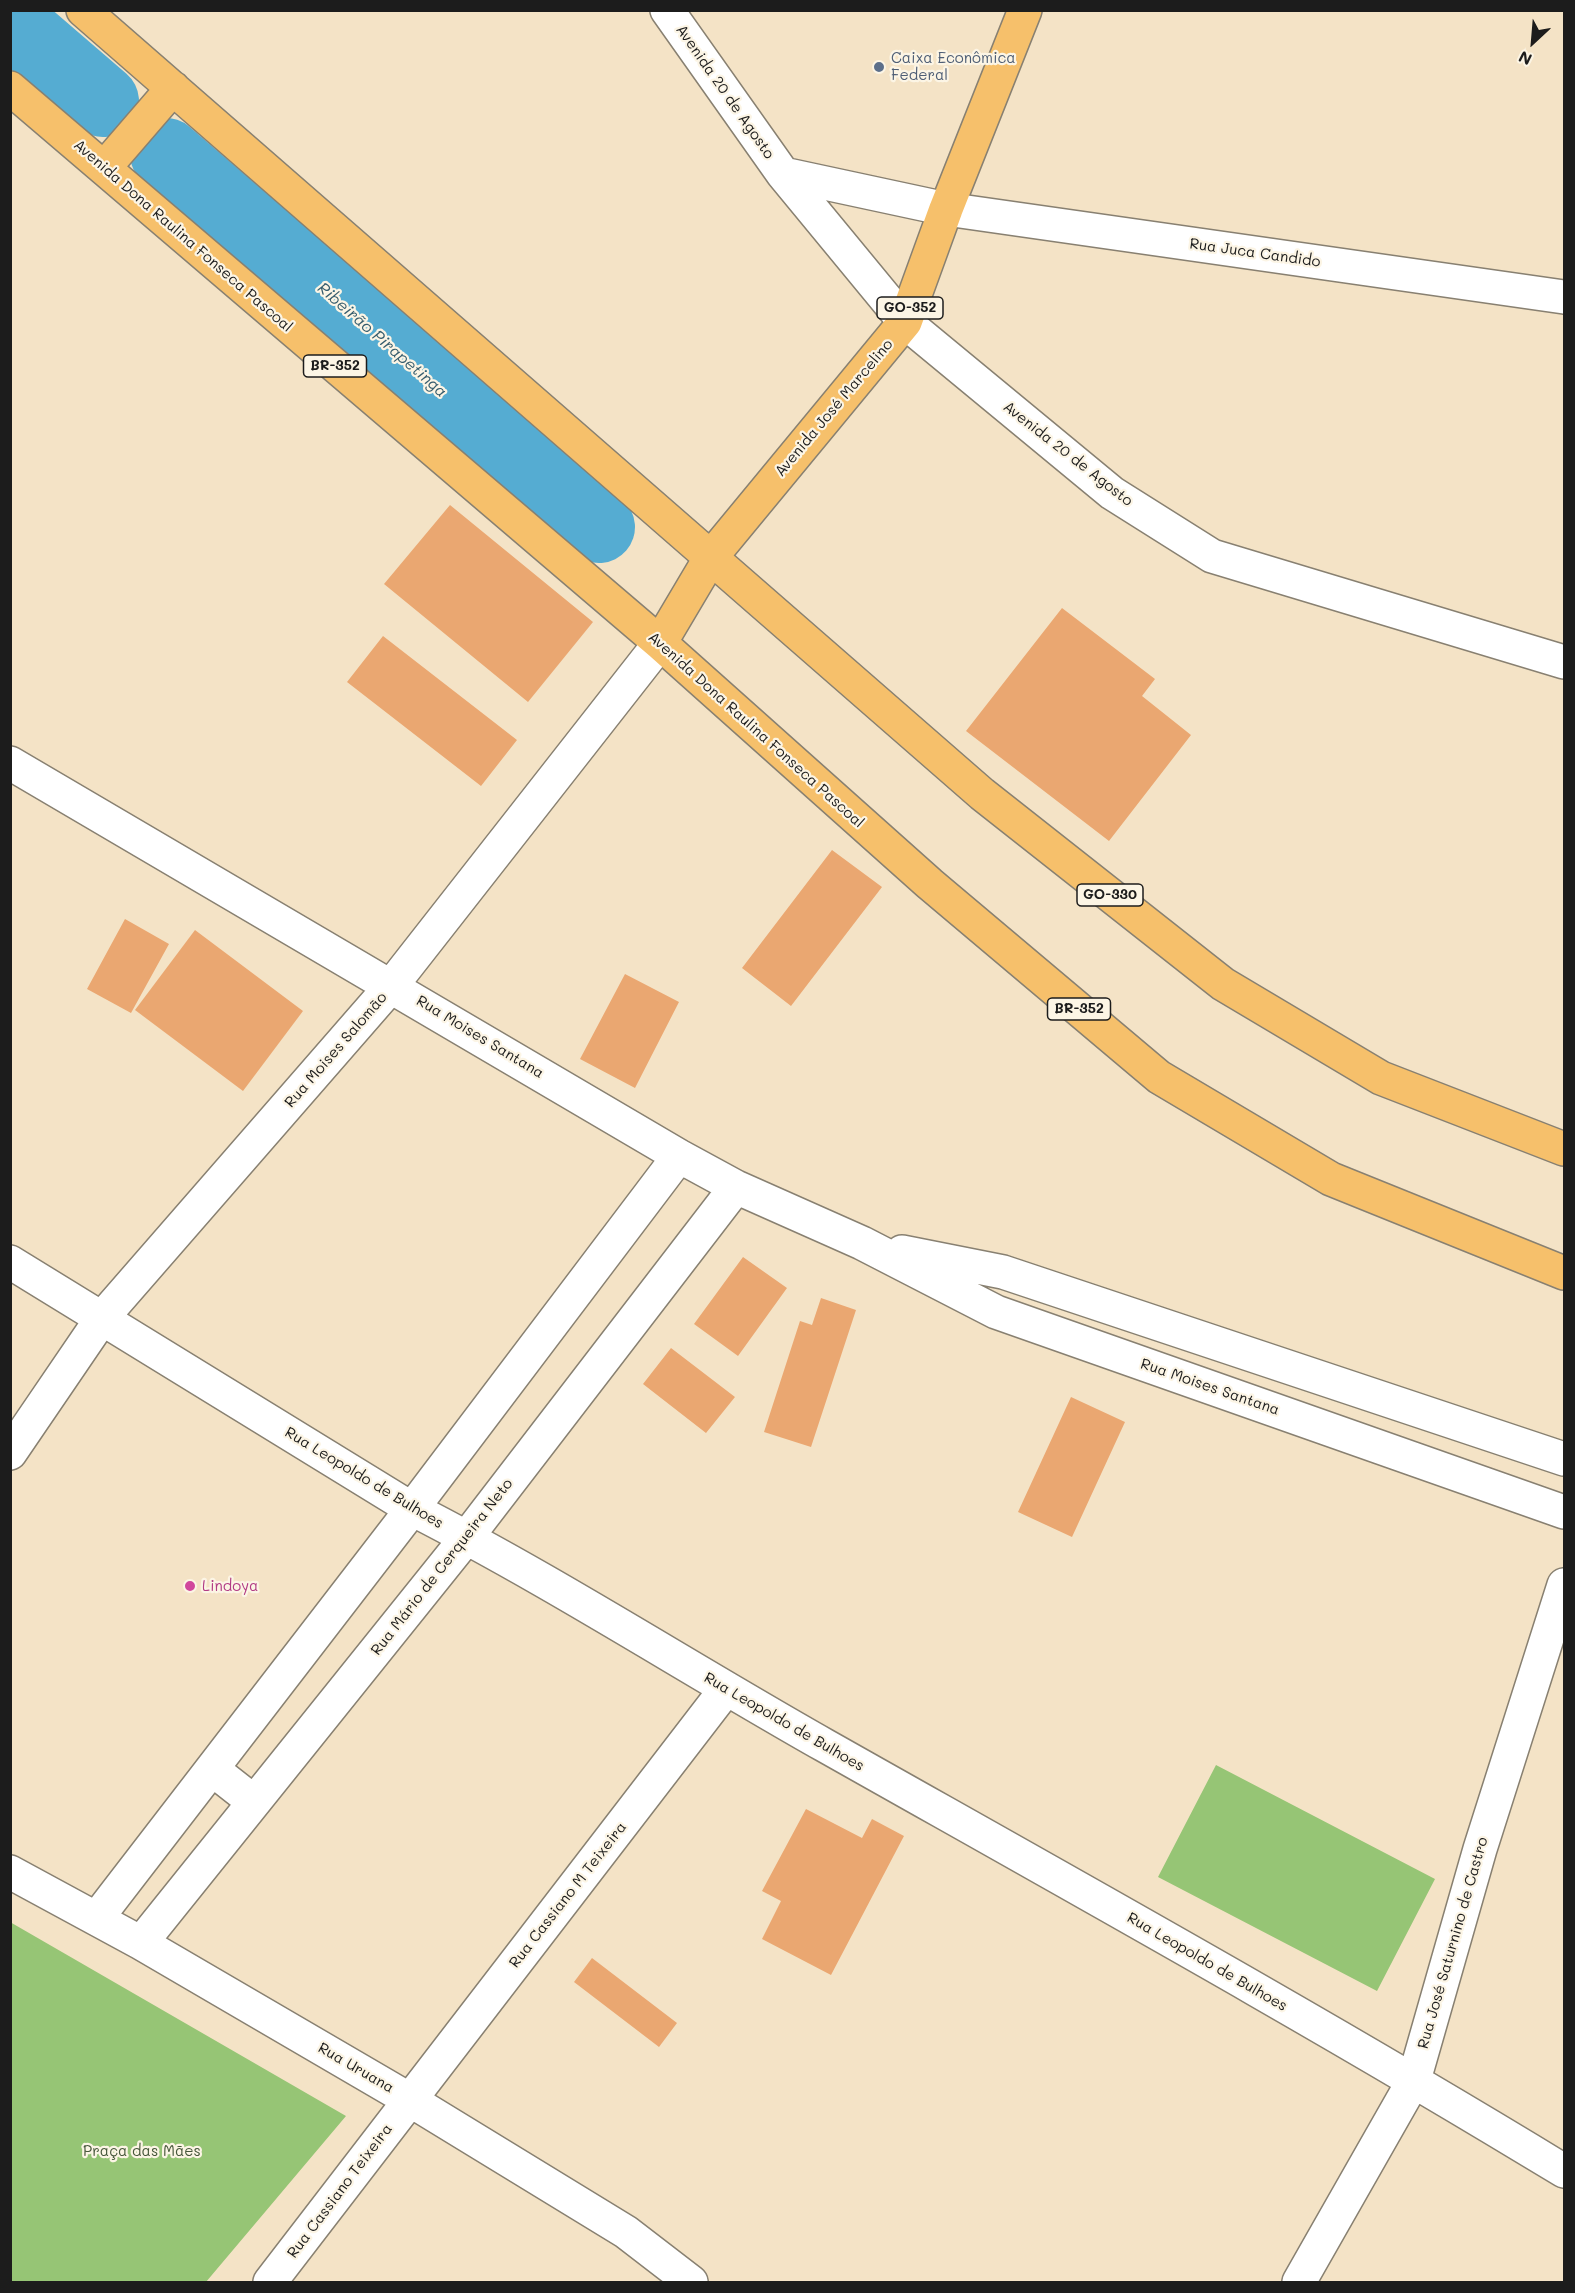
<!DOCTYPE html>
<html>
<head>
<meta charset="utf-8">
<style>
	body { margin:0 }
	#map { position:relative; width:1575px; height:2293px; overflow:hidden; background:#f4e3c6; font-family:Mali,sans-serif }
	canvas { display:block }
	.frame { position:absolute; inset:0; border:12px solid #1c1c1c; pointer-events:none }
	.north { position:absolute; left:1503px; top:12px; width:60px; height:60px; -webkit-text-stroke:4px #fcf5e5; paint-order:stroke; rotate:206deg; font-size:16px; font-weight:700; line-height:24px; text-align:center; color:#1c1c1c }
	.north::after { content:''; display:block; margin:auto; width:21px; height:27px; background:#1c1c1c; clip-path:polygon(50% 0,100% 100%,50% 72%,0 100%) }
</style>
</head>
<body>
<div id="map">
<canvas width="1575" height="2293"></canvas>
<div class="frame"></div>
<div class="north">N</div>
</div>
<script>
const context = document.querySelector('canvas').getContext('2d');
context.lineJoin = 'round';
function paint(path, color) {
  context.fillStyle = color;
  context.fill(path, 'evenodd');
}
function trace(path, color, width, dash) {
  context.strokeStyle = color;
  context.lineWidth = width;
  context.lineCap = dash ? 'butt' : 'round';
  context.setLineDash(dash || []);
  context.stroke(path);
}
function write(font, color, halo, rows, align = 'center') {
  context.font = font + ' Mali,sans-serif';
  context.lineWidth = 4.5;
  context.setLineDash([]);
  context.textBaseline = 'middle';
  context.strokeStyle = halo;
  context.fillStyle = color;
  for (const [text, x, y, turn = 0] of rows) {
    context.save();
    context.translate(x, y);
    context.rotate((+turn || 0) * Math.PI / 180);
    context.textAlign = isNaN(turn) ? turn : align;
    if (halo) context.strokeText(text, 0, 0);
    context.fillText(text, 0, 0);
    context.restore();
  }
}
paint(new Path2D(`
	M1216,1765L1435,1879L1377,1991L1158,1877Z
	M10,1922L346,2116L206,2282H11Z`), '#96c575');
trace(new Path2D(`
	M10,21L103,101
	M166,154L599,527`), '#55acd2', 72);
paint(new Path2D(`
	M450,505L593,622L528,702L384,584Z
	M1062,608L1155,679L1142,696L1191,735L1109,841L966,731Z
	M383,636L517,740L481,786L347,682Z
	M832,850L882,887L791,1006L742,968Z
	M125,919L169,944L131,1013L87,989Z
	M195,930L303,1011L243,1091L135,1010Z
	M625,974L679,1002L635,1088L580,1059Z
	M743,1257L787,1288L738,1356L694,1324Z
	M821,1298L856,1310L811,1447L764,1432L800,1321L812,1325Z
	M671,1348L735,1397L706,1433L643,1384Z
	M1071,1397L1125,1422L1072,1537L1018,1512Z
	M806,1809L862,1838L872,1819L904,1836L831,1975L762,1939L781,1901L762,1891Z
	M592,1958L677,2023L659,2047L574,1982Z`), '#eaa771');
const minor = new Path2D(`
	M667,10L783,174L905,322L1112,493L1212,556L1564,662
	M783,174L946,209L1564,297
	M10,763L679,1156L736,1187L862,1243L996,1312L1564,1512
	M902,1252L1003,1272L1564,1459
	M10,1262L412,1509C553,1581 686,1667 824,1745C1072,1885 1321,2023 1564,2171
	M10,1453L102,1318L392,985L660,643
	M212,1769L254,1802
	M10,1872L141,1943L410,2100L626,2232L691,2282
	M97,1918L412,1509L679,1156
	M141,1943L467,1537L736,1187
	M270,2282L726,1689
	M1299,2282L1414,2080L1480,1849L1564,1585`);
const primary = new Path2D(`
	M83,10L982,794L1223,984L1381,1078L1564,1149
	M10,88L660,643L930,884L1159,1077L1331,1179L1564,1273
	M104,168L173,88
	M660,643L711,557L905,322L946,209L1025,10`);
trace(minor, '#888071', 36);
trace(primary, '#888071', 36);
trace(minor, '#fff', 33);
trace(primary, '#f6c06b', 33);
for (const [x, y, r, color] of [
	[879,67,6,"#5c6f8a"],
	[190,1586,6,"#d1479c"]
]) {
  const dot = new Path2D();
  dot.arc(x, y, r, 0, 2 * Math.PI);
  context.fillStyle = color;
  context.fill(dot);
  trace(dot, '#fcf5e5', 2);
}
for (const [x, y, w] of [
	[910,308,66],
	[335,366,63],
	[1110,895,66],
	[1079,1009,63]
]) {
  const box = new Path2D();
  box.roundRect(x - w / 2, y - 11, w, 22, 4.5);
  context.fillStyle = '#fcf5e5';
  context.fill(box);
  trace(box, '#1c1c1c', 1.5);
}
write('bold 14px', '#1c1c1c', null, [
	["GO-352",910,308],
	["BR-352",335,366],
	["GO-330",1110,895],
	["BR-352",1079,1009]
]);
write('15px', '#4e5e75', '#fcf5e5', [
	["Caixa Econômica",891,58],
	["Federal",891,75]
], 'left');
write('15px', '#1c1c1c', '#fcf5e5', [
	["Avenida 20 de Agosto",725,92,55],
	["Avenida Dona Raulina Fonseca Pascoal",183,236,41],
	["Rua Juca Candido",1255,253,8],
	["Avenida José Marcelino",834,408,-50],
	["Avenida 20 de Agosto",1068,454,38],
	["Avenida Dona Raulina Fonseca Pascoal",756,730,42],
	["Rua Moises Santana",480,1037,31],
	["Rua Moises Salomão",336,1050,-49],
	["Rua Moises Santana",1210,1387,19],
	["Rua Leopoldo de Bulhoes",364,1478,31],
	["Rua Mário de Cerqueira Neto",442,1567,-52],
	["Rua Leopoldo de Bulhoes",784,1722,30],
	["Rua Cassiano M Teixeira",568,1895,-52],
	["Rua José Saturnino de Castro",1453,1943,-74],
	["Rua Leopoldo de Bulhoes",1207,1962,30],
	["Rua Uruana",356,2068,30],
	["Rua Cassiano Teixeira",340,2191,-53]
]);
write('15px', '#b23c85', '#fcf5e5', [
	["Lindoya",202,1586]
], 'left');
write('15px', '#47573b', '#fcf5e5', [
	["Praça das Mães",142,2151]
]);
write('italic 16px', '#365d6e', '#fcf5e5', [
	["Ribeirão Pirapetinga",382,340,41]
]);
</script>
</body>
</html>
